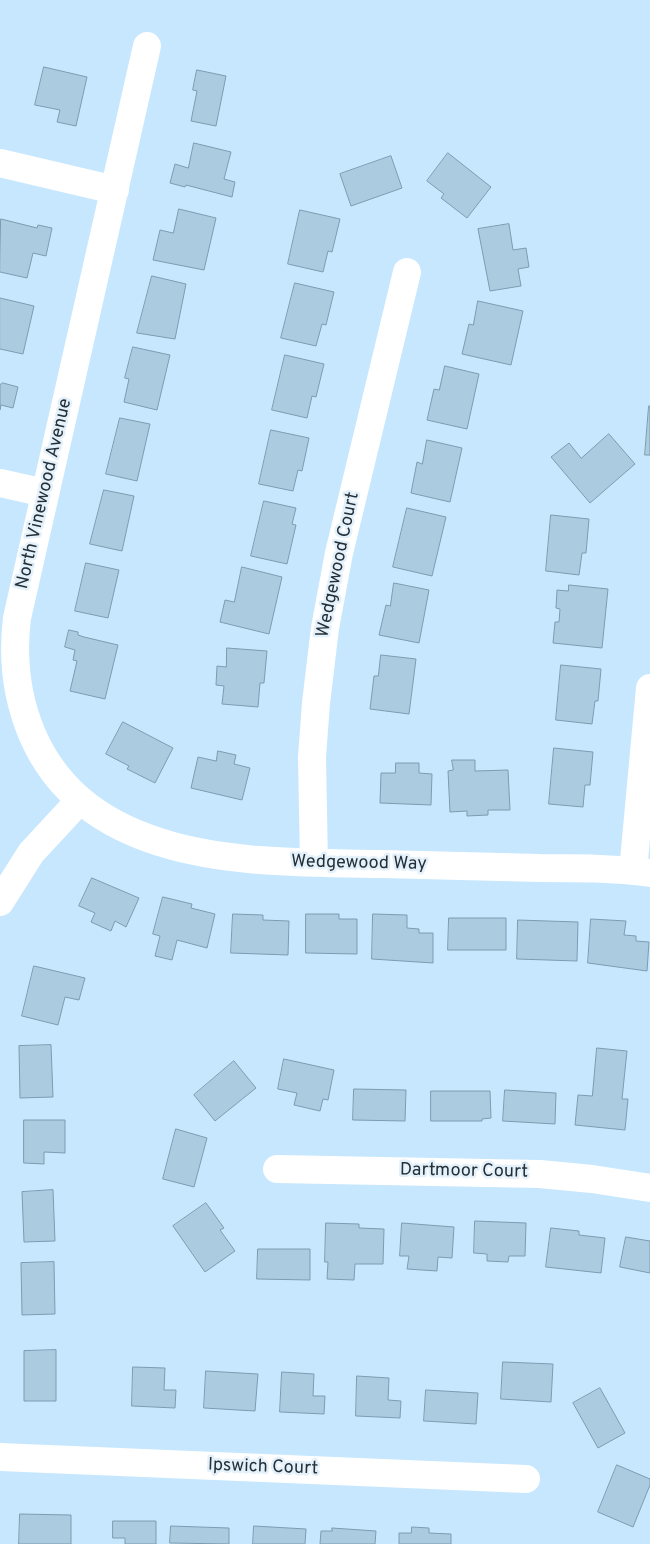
<!DOCTYPE html>
<html>
<head>
<meta charset="utf-8">
<style>
	body { margin:0 }
	canvas { display:block; background:#c6e7fd }
</style>
</head>
<body>
<canvas width="650" height="1544"></canvas>
<script>
const context = document.querySelector('canvas').getContext('2d');
context.lineJoin = 'round';
function paint(path, color) {
  context.fillStyle = color;
  context.fill(path, 'evenodd');
}
function trace(path, color, width, dash) {
  context.strokeStyle = color;
  context.lineWidth = width;
  context.lineCap = dash ? 'butt' : 'round';
  context.setLineDash(dash || []);
  context.stroke(path);
}
function write(font, color, halo, rows, align = 'center') {
  context.font = font + ' Overpass,sans-serif';
  context.lineWidth = 5;
  context.setLineDash([]);
  context.textBaseline = 'middle';
  context.strokeStyle = halo;
  context.fillStyle = color;
  for (const [text, x, y, turn = 0] of rows) {
    context.save();
    context.translate(x, y);
    context.rotate((+turn || 0) * Math.PI / 180);
    context.textAlign = isNaN(turn) ? turn : align;
    if (halo) context.strokeText(text, 0, 0);
    context.fillText(text, 0, 0);
    context.restore();
  }
}
const building = new Path2D(`
	M44,67L87,77L76,126L57,122L60,110L35,105Z
	M197,70L226,76L216,126L191,121L197,91L193,90Z
	M194,143L231,152L224,179L235,182L232,197L186,185L185,187L170,183L175,164L188,168Z
	M448,153L491,187L467,218L441,198L444,194L427,181Z
	M391,156L402,188L351,206L340,174Z
	M179,209L216,218L204,270L153,260L160,230L173,233Z
	M300,210L340,219L332,252L328,251L323,272L288,264Z
	M1,219L37,228L38,225L52,228L46,256L33,253L27,278L0,272Z
	M509,224L513,250L526,248L529,267L518,269L521,286L490,291L478,229Z
	M152,276L186,284L175,339L137,333Z
	M295,283L334,292L326,325L322,324L316,346L281,338Z
	M0,298L34,306L23,354L0,349Z
	M478,301L523,311L511,365L462,354L469,324L473,325Z
	M133,347L170,355L157,410L124,402L129,379L125,378Z
	M285,355L324,364L316,397L312,396L307,418L272,410Z
	M445,366L479,374L467,429L427,420L434,389L439,390Z
	M3,383L18,387L13,408L1,405L0,410V385Z
	M649,406H650V455H645Z
	M120,418L150,424L137,481L106,474Z
	M271,430L309,438L302,471L298,470L293,491L259,484Z
	M609,434L635,464L590,503L551,457L569,443L581,458Z
	M427,440L462,448L450,502L411,493L417,462L422,464Z
	M104,490L134,496L122,551L90,544Z
	M264,501L296,508L292,524L296,525L287,564L251,556Z
	M407,508L446,517L432,576L393,567Z
	M551,515L589,519L586,553H582L579,575L546,571Z
	M86,563L119,570L108,618L75,611Z
	M242,567L282,577L269,634L220,622L225,600L234,602Z
	M394,583L429,590L419,643L379,635L386,605L390,606Z
	M569,585L608,589L602,648L553,643L555,622H559L560,609L556,608L557,590L568,591Z
	M69,630L78,632V635L84,637L118,645L105,699L70,691L77,661L73,660L75,650L65,647Z
	M227,648L267,651L264,683H260L258,707L222,704L224,686L216,685L217,666L226,667Z
	M381,655L416,659L409,714L370,709L374,676H378Z
	M561,665L601,669L598,701H595L592,724L556,720Z
	M123,722L173,748L155,783L127,769L129,766L106,754Z
	M554,748L593,752L590,785H585L583,807L549,804Z
	M218,751L236,755L234,764L250,768L242,800L191,788L198,757L216,761Z
	M452,760H475V771L508,770L510,810H488V815L467,816V811L450,812L448,771L453,770Z
	M396,763H419V773L432,774L431,805L380,803L381,773H395Z
	M92,878L139,898L126,927L115,921L111,931L91,922L95,913L79,906Z
	M163,897L192,904L191,908L215,914L207,948L177,940L172,960L155,956L160,936L153,934Z
	M233,914L263,915V920L289,921L288,955L231,953Z
	M306,914H339V919H357V954L306,953Z
	M373,914L407,915V928L419,929V933H433V963L372,959Z
	M449,918H506V950H448Z
	M591,919L626,921L624,935L636,936V941L649,942L647,971L588,963Z
	M518,920L578,922L577,961L517,959Z
	M34,966L85,978L79,1000L65,997L58,1025L22,1016Z
	M51,1045L53,1097L20,1098L19,1046Z
	M597,1048L627,1051L622,1099H628L625,1130L575,1125L578,1095L592,1096Z
	M284,1059L334,1070L328,1100L323,1099L320,1111L294,1105L297,1093L278,1089Z
	M234,1061L256,1088L215,1121L194,1095Z
	M354,1089L406,1090L405,1121L353,1120Z
	M505,1090L556,1093L555,1124L503,1121Z
	M431,1091H490L491,1118L482,1119V1121H431Z
	M24,1120H65V1153L44,1152V1164L24,1163Z
	M176,1129L207,1138L194,1187L163,1179Z
	M53,1190L55,1241L24,1242L22,1192Z
	M206,1203L224,1228L220,1230L235,1251L205,1272L173,1226Z
	M475,1221L526,1223L525,1256H509L508,1262L487,1261V1254L474,1253Z
	M326,1223L359,1224V1228L384,1229L383,1264H355L354,1280L327,1279L328,1262H325Z
	M402,1223L454,1227L452,1258L438,1257L437,1271L407,1269L409,1256H400Z
	M551,1228L579,1231V1235L605,1238L601,1273L546,1267Z
	M626,1237L650,1241V1273L620,1267Z
	M258,1249H310V1280L257,1279Z
	M54,1262L55,1314L22,1315L21,1263Z
	M56,1350V1401H24V1351Z
	M503,1362L553,1364L551,1402L501,1399Z
	M133,1367L165,1368L164,1390H176L175,1408L132,1406Z
	M206,1371L258,1374L255,1411L204,1408Z
	M282,1372L314,1374L313,1396H325L324,1414L280,1412Z
	M357,1376L389,1378L388,1400L401,1401L400,1418L356,1416Z
	M600,1388L625,1433L598,1448L573,1403Z
	M426,1390L478,1393L476,1424L424,1421Z
	M617,1465L650,1479V1485L633,1527L598,1512Z
	M20,1514L71,1515V1544H19Z
	M113,1521H156V1544H125V1538H113Z
	M171,1526L229,1528V1544L170,1543Z
	M254,1526L306,1529L305,1544H253Z
	M412,1527L429,1528V1533L451,1534V1544H399V1533H411Z
	M332,1528L376,1531L375,1544H320L321,1531H332Z`);
paint(building, '#abcbe1');
trace(building, '#7d9cb1', 1);
trace(new Path2D(`
	M147,46L17,618C12,659 16,696 32,734C89,868 261,862 382,864C435,865 487,867 540,868C576,868 614,868 650,873
	M0,163L115,190
	M0,483L45,493
	M314,863L312,757L316,703L325,628L339,553L407,272
	M633,871L650,688
	M0,902L31,853L80,800
	M277,1169L540,1174L592,1179L650,1188
	M0,1457L526,1479`), '#fff', 28);
write('18px', '#243039', '#e4f1fa', [
	["North Vinewood Avenue",45,494,-77],
	["Wedgewood Court",339,565,-78],
	["Wedgewood Way",359,864,1],
	["Dartmoor Court",464,1172,1],
	["Ipswich Court",263,1468,2]
]);
</script>
</body>
</html>
